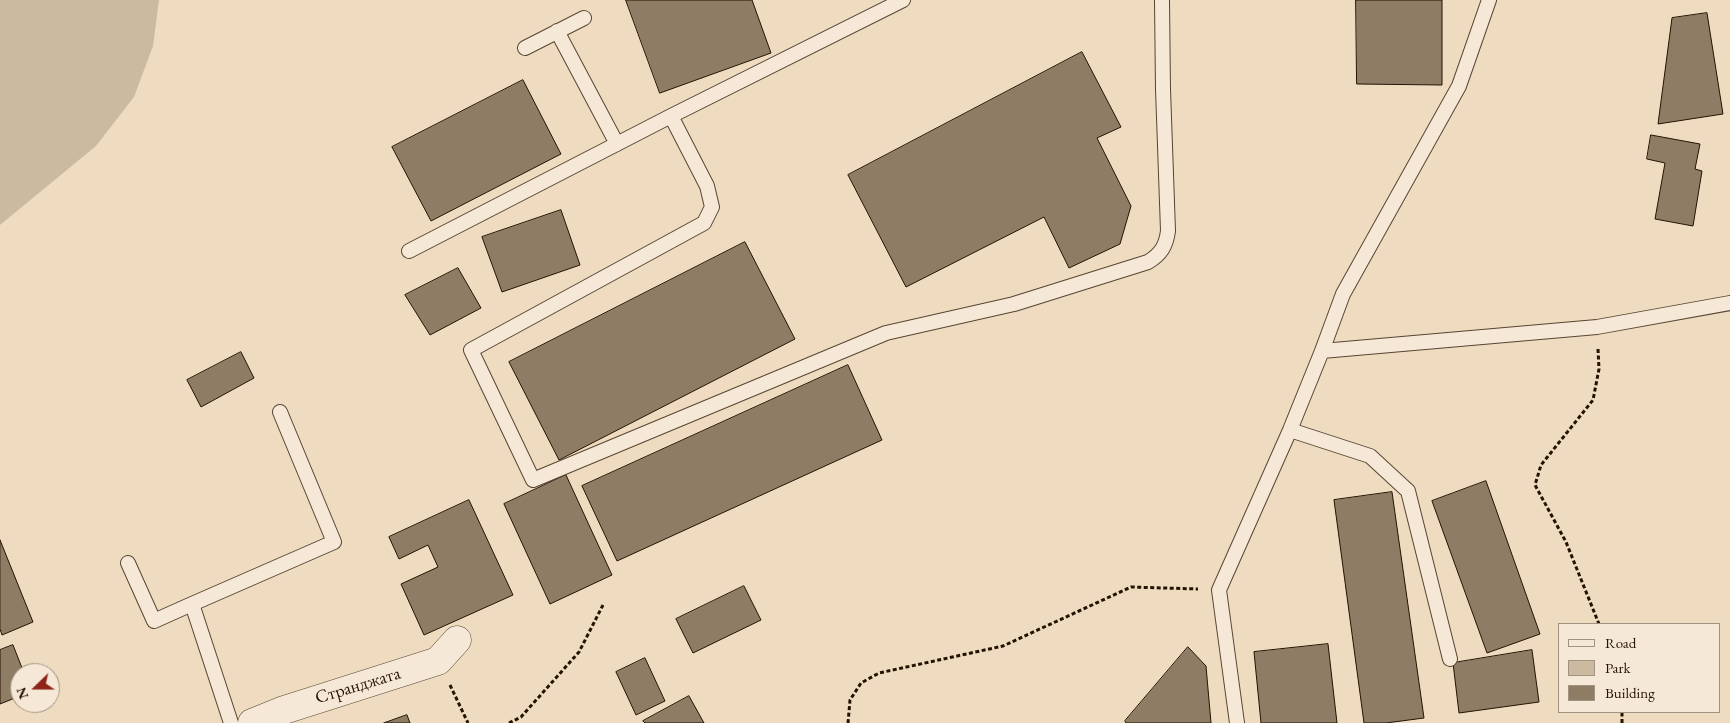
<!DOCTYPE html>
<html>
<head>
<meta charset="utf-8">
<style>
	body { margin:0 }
	#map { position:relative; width:1730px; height:723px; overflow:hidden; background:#efdcc0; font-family:"EB Garamond",serif }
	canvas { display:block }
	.legend { position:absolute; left:1558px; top:623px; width:162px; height:90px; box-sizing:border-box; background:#f5e8d6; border:1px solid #a19381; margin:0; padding:6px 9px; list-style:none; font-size:15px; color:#241302 }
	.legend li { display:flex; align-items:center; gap:10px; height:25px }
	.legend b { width:25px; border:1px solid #a19381 }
	.north { position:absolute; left:10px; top:663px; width:50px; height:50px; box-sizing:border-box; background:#f5e8d6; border:1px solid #a19381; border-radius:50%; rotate:248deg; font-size:14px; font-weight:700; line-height:20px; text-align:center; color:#241302 }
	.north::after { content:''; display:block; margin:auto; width:18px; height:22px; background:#8f2418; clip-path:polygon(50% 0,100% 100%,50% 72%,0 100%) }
</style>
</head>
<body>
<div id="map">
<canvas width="1730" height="723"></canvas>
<ul class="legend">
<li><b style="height:6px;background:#f5e8d6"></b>Road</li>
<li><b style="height:14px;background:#ccbaa0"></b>Park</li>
<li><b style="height:14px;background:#8e7c65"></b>Building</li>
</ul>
<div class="north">N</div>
</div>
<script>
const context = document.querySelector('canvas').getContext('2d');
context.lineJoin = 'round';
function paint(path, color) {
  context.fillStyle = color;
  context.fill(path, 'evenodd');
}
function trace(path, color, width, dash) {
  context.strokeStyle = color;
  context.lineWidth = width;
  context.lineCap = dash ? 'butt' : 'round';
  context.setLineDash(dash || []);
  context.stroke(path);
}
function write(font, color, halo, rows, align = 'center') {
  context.font = font + ' "EB Garamond",serif';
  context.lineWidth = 5;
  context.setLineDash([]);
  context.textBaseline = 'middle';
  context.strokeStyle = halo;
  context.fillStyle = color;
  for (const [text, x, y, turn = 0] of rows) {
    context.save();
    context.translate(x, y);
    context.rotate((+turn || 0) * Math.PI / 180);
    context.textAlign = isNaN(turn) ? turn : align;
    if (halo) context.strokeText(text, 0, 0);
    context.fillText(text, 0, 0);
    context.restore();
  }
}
paint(new Path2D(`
	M0,0H159L153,46L134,97L96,146L0,225Z`), '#ccbaa0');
const building = new Path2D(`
	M626,0H752L771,53L660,93Z
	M1356,0H1442V85L1357,84Z
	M1707,13L1723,114L1658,124L1672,18Z
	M1082,52L1121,127L1097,138L1131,206L1120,244L1069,268L1044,217L906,287L848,175Z
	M523,80L561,154L431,221L392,147Z
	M1651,135L1700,144L1695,169L1702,171L1693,226L1655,219L1665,163L1647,159Z
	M561,210L580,265L502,292L482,237Z
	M745,242L795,339L559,460L509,362Z
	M458,268L481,308L430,335L405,295Z
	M241,352L254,378L201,407L187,380Z
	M848,365L882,440L617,561L582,486Z
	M566,475L612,575L550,604L504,504Z
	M1486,481L1540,634L1487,653L1432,501Z
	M1392,492L1424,718L1386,723H1364L1334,500Z
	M469,500L513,595L424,635L401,584L438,567L428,545L399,559L389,537Z
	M0,540L33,622L2,635L0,629Z
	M744,586L761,620L693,653L676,619Z
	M1328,644L1337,723H1261L1254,652Z
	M13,645L24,673H20V696L0,704V650Z
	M1188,647L1206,666L1211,723H1126L1125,721Z
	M1532,650L1539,702L1459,713L1453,663Z
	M645,658L665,701L636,715L616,672Z
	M689,696L704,723H645L643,721Z
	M407,715L410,723H384Z`);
paint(building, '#8e7c65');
trace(building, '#241302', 1);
const service = new Path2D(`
	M557,31L617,144
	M525,48L584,18
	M671,116L707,186L712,207L704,223L471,350L533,480L886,333L1014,304L1148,262C1161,254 1166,246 1168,231L1163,89L1162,0
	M409,251L671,116L903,0
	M1322,351L1597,327L1730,303
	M1290,430L1370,456L1408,491L1450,659
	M128,563L154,621L192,604
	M231,723L192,604L334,542L280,412
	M1237,723L1219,590L1290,430L1322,351L1343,294L1459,86L1489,0`);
const minor = new Path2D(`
	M252,723L284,710L438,661L457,640`);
trace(service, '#574532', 16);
trace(minor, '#574532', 29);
trace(new Path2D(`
	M1598,349L1599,369L1593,400L1541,465L1535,485L1566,542L1599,624
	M450,685L468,723
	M509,723L521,717L579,652L603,605
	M848,723L850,700L861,683L879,673L1003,646L1131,587L1198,589
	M1622,723V712`), '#241302', 3, [4, 2.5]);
trace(service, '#f5e8d6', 14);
trace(minor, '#f5e8d6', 28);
write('18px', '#241302', '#f5e8d6', [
	["Странджата",358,686,-17]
]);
</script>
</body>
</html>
